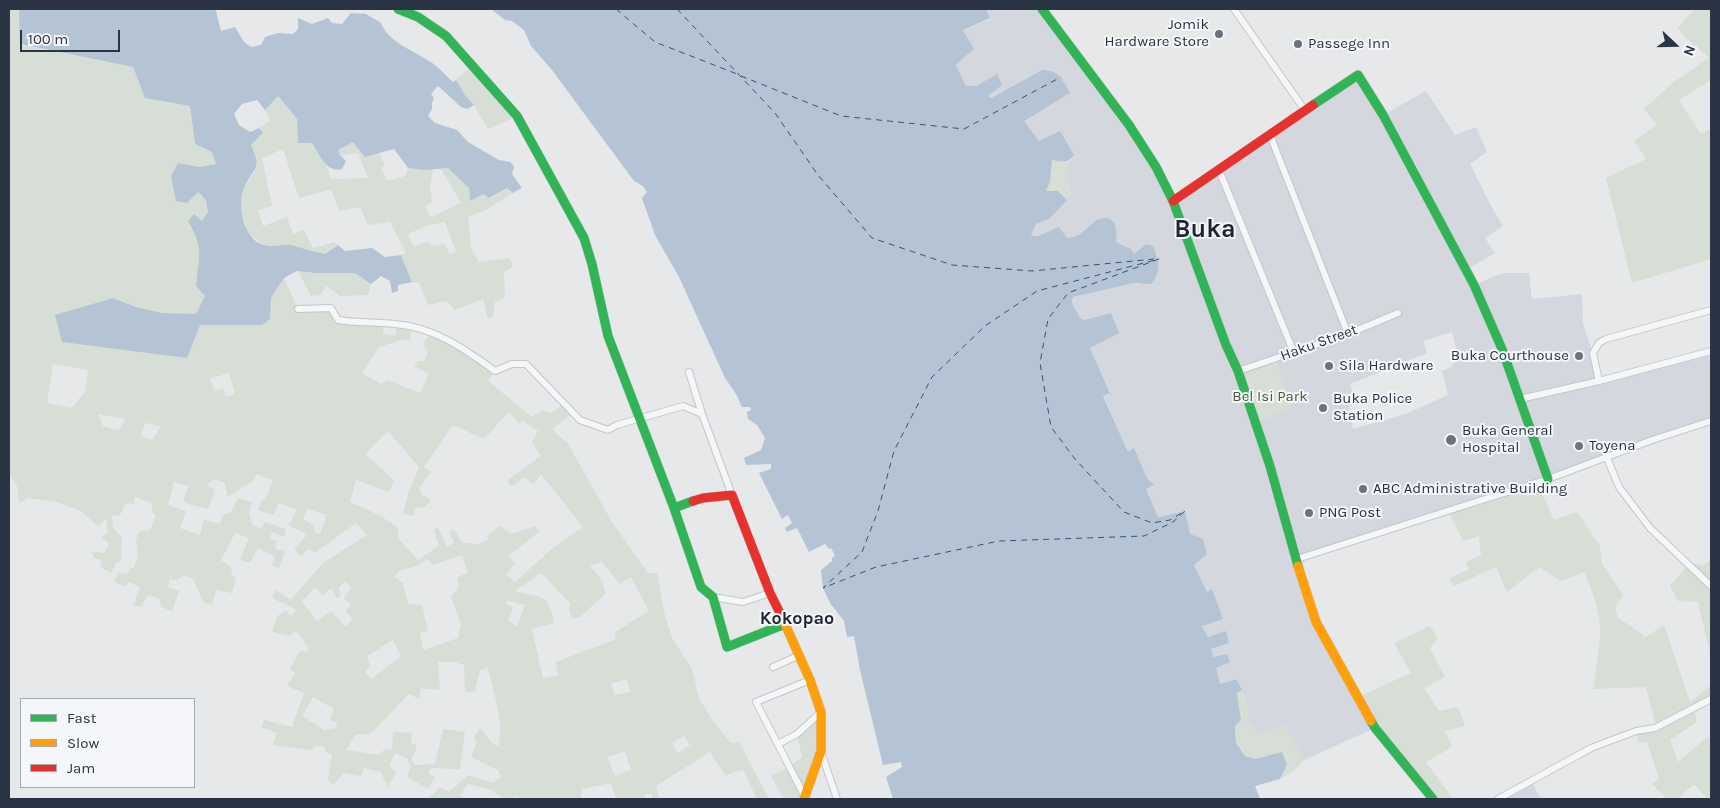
<!DOCTYPE html>
<html>
<head>
<meta charset="utf-8">
<style>
	body { margin:0 }
	#map { position:relative; width:1720px; height:808px; overflow:hidden; background:#e6e8ea; font-family:Karla,sans-serif }
	canvas { display:block }
	.frame { position:absolute; inset:0; border:10px solid #2b3445; pointer-events:none }
	.legend { position:absolute; left:20px; top:698px; width:175px; height:90px; box-sizing:border-box; background:#f4f6f9; border:1px solid #a4a8b1; margin:0; padding:6px 9px; list-style:none; font-size:15px; color:#2b3445 }
	.legend li { display:flex; align-items:center; gap:10px; height:25px }
	.legend b { width:25px; border:1px solid #a4a8b1 }
	.north { position:absolute; left:1650px; top:20px; width:50px; height:50px; -webkit-text-stroke:4px #f4f6f9; paint-order:stroke; rotate:111deg; font-size:14px; font-weight:700; line-height:20px; text-align:center; color:#2b3445 }
	.north::after { content:''; display:block; margin:auto; width:18px; height:22px; background:#2b3445; clip-path:polygon(50% 0,100% 100%,50% 72%,0 100%) }
	.scale { position:absolute; left:20px; top:30px; width:100px; height:22px; box-sizing:border-box; border:2px solid #2b3445; border-top:0; padding-left:6px; font-size:15px; line-height:18px; white-space:nowrap; color:#2b3445; -webkit-text-stroke:4px #f4f6f9; paint-order:stroke }
</style>
</head>
<body>
<div id="map">
<canvas width="1720" height="808"></canvas>
<div class="frame"></div>
<ul class="legend">
<li><b style="height:6px;background:#30b455"></b>Fast</li>
<li><b style="height:6px;background:#ff9f0a"></b>Slow</li>
<li><b style="height:6px;background:#e5322d"></b>Jam</li>
</ul>
<div class="north">N</div>
<div class="scale">100 m</div>
</div>
<script>
const context = document.querySelector('canvas').getContext('2d');
context.lineJoin = 'round';
function paint(path, color) {
  context.fillStyle = color;
  context.fill(path, 'evenodd');
}
function trace(path, color, width, dash) {
  context.strokeStyle = color;
  context.lineWidth = width;
  context.lineCap = dash ? 'butt' : 'round';
  context.setLineDash(dash || []);
  context.stroke(path);
}
function write(font, color, halo, rows, align = 'center') {
  context.font = font + ' Karla,sans-serif';
  context.lineWidth = 4;
  context.setLineDash([]);
  context.textBaseline = 'middle';
  context.strokeStyle = halo;
  context.fillStyle = color;
  for (const [text, x, y, turn = 0] of rows) {
    context.save();
    context.translate(x, y);
    context.rotate((+turn || 0) * Math.PI / 180);
    context.textAlign = isNaN(turn) ? turn : align;
    if (halo) context.strokeText(text, 0, 0);
    context.fillText(text, 0, 0);
    context.restore();
  }
}
paint(new Path2D(`
	M986,9H1042L1110,101L1173,201L1358,75L1383,115L1426,91L1455,135L1476,127L1487,152L1470,164L1491,206L1503,226L1485,238L1495,253L1466,270L1474,285L1503,273H1529L1532,299L1582,294L1583,324L1593,353L1599,381L1711,351V421L1298,559L1308,600L1375,728L1304,760L1283,726L1258,734L1246,720L1247,715L1250,712L1236,679L1220,684L1215,668L1230,661L1212,657L1211,649L1229,643L1208,637L1202,626L1212,590L1207,592L1194,565L1185,511L1158,517L1146,489L1153,484L1147,478L1134,449L1128,452L1103,395L1110,392L1090,348L1112,313L1084,320L1080,318L1072,303L1073,297L1135,283L1140,284L1134,255L1131,249L1116,242L1100,219L1079,236L1073,238H1067L1052,229L1043,235H1031L1036,224L1049,219L1071,193L1066,176L1070,161L1074,155L1039,141L1023,121L1070,93L1042,70L991,98L976,86H966L956,65L974,49L963,30L990,19ZM1452,332L1459,361L1452,364V367L1442,371L1448,395L1406,414L1353,429L1349,407L1357,403L1350,384L1427,353L1423,341Z
	M1531,781L1541,799H1498Z`), '#d4d7dd');
paint(new Path2D(`
	M9,9H19L21,45L133,67L145,98L190,106L195,144L212,152L216,164L200,167L178,163L198,192L206,200L208,212L202,221H188C204,249 199,255 196,286L205,296L196,314L162,313L136,307L113,298L89,305L200,325H262L271,298L284,278L298,309L331,308L338,320L383,323V334L395,336L397,324L411,327L410,341L404,339L379,347L362,373L381,384L387,380L420,393L429,374L414,366L418,361H424L428,352L423,345L430,332L495,371L488,381L532,417L543,410L551,413L565,403L573,413L552,429L568,444L612,522L648,573H657L664,612L672,638L692,669L699,698L712,720L731,743L739,742L769,799H757L743,770L725,775L710,752L656,786L659,799H653L651,793L644,795L646,799H616L611,783L581,789L582,799H520L516,796C503,804 500,794 489,789C483,787 475,786 468,784L460,795L465,799H428L440,787L449,792L468,775L493,783L501,777L498,770L471,757L477,742L474,737L480,728L493,744L498,746C505,721 493,693 488,668L480,670L475,691L465,692L464,665L454,662H438L440,690L421,688L419,699L409,694L370,734L355,735L346,750L379,755L385,749L392,750L393,732L412,733L411,743L416,745V750L411,760L415,765L435,764L443,729L465,732L460,769L430,768L429,774L435,777L428,789L407,777L411,766L407,758L395,753L389,766L397,772L387,787L381,772L364,768L361,776L344,773L333,785L328,780L332,754L327,753L323,746H315L311,750L273,745L277,733L261,727L264,720L292,727L304,693L287,686L295,673L290,669L301,650L306,653L309,649L296,630L290,636L272,632L277,616L286,611L291,616L296,611L290,606L272,598L276,590L291,600L323,563L367,535L356,523L315,553L309,549L300,556L294,549L308,534L288,526L297,510L279,503L273,515L258,510L261,501L266,499L273,480L256,474L253,481L227,497L225,483L214,479L207,485L215,490L208,509L189,504L183,500L189,486L174,482L168,505L186,511L180,528L200,535L204,520L220,524L223,515L231,512L238,498L252,502L249,514L253,525L261,529L265,522L286,529L284,537L272,532L270,538L277,541L275,548L285,552L279,568L272,566L275,557L258,548L250,563L240,560L249,538L235,533L221,560L232,568L231,575L236,578L232,593L216,590L212,605L204,603L193,579L184,575L177,580L170,579L168,587L179,591L172,611L161,607L160,599L148,595L142,606H133L140,588L130,582L125,587L114,582L119,572L127,574L130,568H134L138,556L136,540L140,531L150,530L156,516L151,510L153,504L135,497L134,504L126,503L120,515L112,516L113,528L122,537L121,561L116,563L111,573L100,567L102,561L94,557L92,552L104,553L109,544L101,537L108,532L106,519L98,526L81,511L56,502L28,498L19,503L17,486L9,474ZM53,364L88,370L85,392L71,408L47,403ZM229,373L235,394L226,397L223,388L215,391L210,379ZM509,412L519,423L523,421L538,431L532,442L541,456L508,480L509,485H514L525,477L533,485L541,474L583,527L554,547L515,582L506,575L515,563L508,556L540,531L535,526L512,534L499,526L487,536L488,540L476,545L471,543H462L454,529L449,532L454,542L447,547L437,526L434,530L439,546L418,560L398,538V528L381,516L350,502L356,480L389,492L394,480L365,454L388,431L419,467L408,494L403,514L413,516L416,507L424,508L431,500L422,495L419,488L431,472L424,467L453,425L484,439ZM98,414L125,419V420L119,430L103,426ZM145,423L161,426L152,440L141,436ZM307,509L327,515L320,534L314,532L315,526L303,519ZM462,555L468,572L457,578L459,587L451,597L461,625L458,638L423,650L420,632L428,631L422,605L408,604L403,583L394,577L400,570L417,566L427,559L433,565ZM602,562L620,584L631,577L649,611L615,632L616,639L556,662L558,675L543,678L532,629L554,623C548,591 542,599 515,591L541,573L570,603L569,611L573,619L580,617L605,594L602,580L590,566ZM345,581L351,588L344,598L351,605L346,611L352,619L346,627L331,611L317,621L302,602L315,587L323,595L331,588L337,598L341,595L339,588ZM507,600L525,605L517,627L508,620L513,607L506,604ZM393,640L401,656L372,679L365,672L370,666L367,656ZM627,679L630,692L615,695L611,684ZM313,697L334,709L330,720L337,722L336,728L324,730L302,716ZM684,736L690,745L678,753L672,743ZM625,751L631,770L615,776L607,757Z
	M1695,9H1711V80L1679,100L1701,134L1711,129V259L1632,283L1606,178L1646,159L1634,141L1657,125L1644,109L1674,82L1709,58C1699,47 1684,40 1678,27Z
	M473,65L517,116L488,129L474,105L465,95L456,80Z
	M277,96L297,119L298,143H312L327,167L331,179L368,178L358,153L340,155L338,150L353,141L365,156L379,153L385,166L381,168L387,181L405,176L408,168L433,169L430,189L432,202L425,206L431,217L461,203L441,169L448,168L469,188L490,198L508,188L513,193L486,210L468,217L471,247L479,262L510,258L513,267L504,272L505,297L495,302L493,316L488,319L483,299L455,310L447,301L428,305L419,283L412,282L401,255L406,253L390,222L368,225L360,207L339,211L331,189L299,198L283,149L262,158L272,206L258,210L263,226L287,217L293,234L304,230L313,248L335,242L338,245L325,254L311,252L290,245H263L248,233L240,208L244,187L255,171L251,145L263,134L259,128L270,121L265,110ZM445,222L456,252L450,254L444,244L432,246L428,241L414,247L408,234L426,226Z
	M1052,160L1064,163L1070,161L1066,176L1071,193L1067,200L1058,191H1046L1050,182Z
	M298,271L316,273H355L371,284L368,295L340,296L327,286L320,295L311,296Z
	M1277,362L1292,408L1259,421L1245,374Z
	M1537,482L1554,520L1577,512L1600,546L1602,564L1623,595L1615,608L1618,618L1646,637L1664,625L1690,702L1711,685V703L1695,712L1697,722L1670,740L1678,762L1705,739L1711,737V795L1707,798L1694,784L1677,799H1667L1652,784L1659,778L1647,742L1639,743L1636,731L1655,727V724L1646,687L1594,689C1595,669 1600,650 1600,631C1600,610 1592,590 1584,572L1561,581L1539,567L1507,592L1496,567L1454,586L1449,578L1468,570L1466,562L1481,555L1479,536L1463,541L1448,511Z
	M1711,559V658L1698,602L1678,601L1670,586L1688,564L1704,565Z
	M1430,626L1438,638L1430,648L1445,677L1424,688L1439,711L1458,707L1465,726L1445,731L1452,747L1426,762L1453,799H1433L1417,781L1358,697L1411,673L1394,643Z
	M1242,690L1251,713L1247,715L1246,720L1258,734L1283,725L1304,760L1294,771L1280,779L1287,766L1266,756L1255,759L1245,756L1236,743L1235,726L1241,720L1237,693Z
	M821,712V751L809,799H784L771,776L789,767L802,757L797,734Z`), '#d6ded6');
paint(new Path2D(`
	M19,9H213L216,11L221,31L235,27L244,42L251,47L261,45L265,37L278,33L293,34L298,29V18L312,24L328,18L332,23L342,24L351,13L366,14L381,23C388,42 414,51 429,61C438,66 445,75 453,82L456,80L465,95L474,105L467,109L461,107L438,86L431,94L434,98L432,103V109L428,116L435,123L457,130L468,142L499,160L510,162L514,166L512,174L522,188L513,193L507,188L489,198L483,194L470,201L469,188L448,168L425,170L408,168L394,149L365,157L353,142L338,150L340,155L346,161L342,169C326,173 320,155 312,143H298L297,119L278,96L265,110L257,100L242,104L234,114L239,125L250,132L259,128L263,133L251,145C262,170 255,165 245,186C236,203 243,240 264,245C273,247 283,244 291,245C303,248 313,252 325,254L338,245L345,251L372,248L385,257L401,255L412,282L398,285V291L392,293L390,281L381,276L371,284L355,273H316L297,271L284,278L271,298L270,319L262,325H200L187,358L62,342L55,315L113,298L136,307L162,313L196,314L205,296L196,286C199,255 204,249 188,221L194,214L202,221L208,212L206,200L198,192L187,203L176,201L171,176L178,163L200,167L216,164L212,152L195,144L190,106L145,98L133,67L20,44Z
	M491,9H986L990,18L963,30L974,49L956,65L966,86H976L997,74L1002,85L988,96L991,98L1042,70C1059,70 1063,80 1070,93L1024,121L1039,141L1060,131L1074,155C1067,164 1063,162 1052,160L1050,182L1046,191H1058L1067,200L1049,219L1036,224L1031,235C1042,238 1048,230 1059,227L1067,238C1085,238 1087,223 1100,219C1116,214 1118,231 1116,242L1131,249L1134,254L1146,244L1153,246C1159,261 1162,271 1151,284L1135,283L1073,297L1072,303L1080,318L1084,320L1111,313L1119,333L1090,348L1110,393L1103,396L1128,452L1134,448L1147,478L1154,485L1146,489L1158,517L1185,511L1190,534L1203,539L1207,554L1194,565L1207,592L1212,589L1223,619L1202,626L1208,637L1226,631L1229,643L1211,649L1213,657L1227,654L1230,662L1216,668L1220,684L1236,679L1242,690L1237,693L1241,720L1235,726L1236,743L1245,756L1255,759L1282,752L1287,765L1280,779L1255,786L1260,799H893L886,777L902,767L901,762L883,765L860,670L854,636L847,637L844,621L830,603L823,588L821,570L832,561V558L835,556L831,548L829,549L825,544L809,552L797,528L787,532L785,528L792,523L788,515L782,519L759,473L771,469V464L746,465L744,458L761,450L765,438L757,425L748,419L747,412L751,410L750,407H742L736,394L725,378L679,277L655,235L642,198L647,192L643,186L634,181L552,70L531,46L524,30L512,21L505,20Z`), '#b4c4d5');
trace(new Path2D(`
	M616,9L655,42L737,74
	M677,9L775,113L818,175L872,238L952,265L1032,271L1154,259
	M741,76L841,116L964,129L1061,77
	M1159,259L1068,293L1048,319L1040,363L1051,427L1075,459L1124,512L1152,523L1170,520L1185,511L1173,522L1144,536L999,541L876,567L823,588L862,552L878,511L894,451L932,377L985,326L1037,291Z`), '#34527a', 1, [6, 5]);
const street = new Path2D(`
	M1234,9L1304,109
	M1270,135L1348,334
	M1219,170L1294,353
	M298,309L331,308L338,320C357,323 376,322 395,324C434,327 465,349 495,371L512,364H526L580,420L608,430L617,425L683,406L702,414
	M1238,371L1348,334L1398,313
	M689,372L702,414L732,495
	M1599,381L1593,353L1599,343L1606,339L1711,310
	M1520,399L1599,381L1711,351
	M1607,458L1619,487L1650,528L1711,586
	M1297,559L1548,479L1655,439L1711,421
	M713,597L743,602L770,593
	M773,667L800,655
	M778,744L797,734L821,712
	M821,752L837,799
	M805,797L756,702L810,680
	M1498,799L1591,748L1636,731L1655,728L1711,699`);
const fast = new Path2D(`
	M398,9L418,17L446,36L517,116L584,238L592,264L608,336L674,508L693,501
	M1042,9L1129,125L1156,167L1173,201L1226,345L1238,371L1270,466L1298,566
	M1313,105L1358,75L1383,115L1474,285L1502,349L1548,479
	M674,508L701,587L713,597L727,647L785,624L781,615
	M1371,721L1375,728L1433,799`);
const slow = new Path2D(`
	M1298,566L1316,622L1371,721
	M785,624L810,680L821,712V751L804,799`);
const jam = new Path2D(`
	M1173,201L1313,105
	M693,501L703,498L732,495L770,593L781,615`);
trace(street, '#c4c6c8', 8);
trace(fast, '#c4c6c8', 10);
trace(slow, '#c4c6c8', 10);
trace(jam, '#c4c6c8', 10);
trace(street, '#f5f6f7', 6);
trace(fast, '#30b455', 9);
trace(slow, '#ff9f0a', 9);
trace(jam, '#e5322d', 9);
for (const [x, y, r, color] of [
	[1219,34,5,"#6c737f"],
	[1298,44,5,"#6c737f"],
	[1579,356,5,"#6c737f"],
	[1329,366,5,"#6c737f"],
	[1323,408,5,"#6c737f"],
	[1451,440,6,"#6c737f"],
	[1579,446,5,"#6c737f"],
	[1363,489,5,"#6c737f"],
	[1309,513,5,"#6c737f"]
]) {
  const dot = new Path2D();
  dot.arc(x, y, r, 0, 2 * Math.PI);
  context.fillStyle = color;
  context.fill(dot);
  trace(dot, '#f4f6f9', 2);
}
write('15px', '#2b3445', '#f4f6f9', [
	["Jomik",1209,25,"right"],
	["Hardware Store",1209,42,"right"],
	["Passege Inn",1308,44],
	["Buka Courthouse",1569,356,"right"],
	["Sila Hardware",1339,366],
	["Buka Police",1333,399],
	["Station",1333,416],
	["Buka General",1462,431],
	["Hospital",1462,448],
	["Toyena",1589,446],
	["ABC Administrative Building",1373,489],
	["PNG Post",1319,513]
], 'left');
write('15px', '#2b3445', '#f4f6f9', [
	["Haku Street",1319,343,-20]
]);
write('15px', '#3f6138', '#f4f6f9', [
	["Bel Isi Park",1270,397]
]);
write('bold 18px', '#1d2536', '#f4f6f9', [
	["Kokopao",797,619]
]);
write('bold 25px', '#1d2536', '#f4f6f9', [
	["Buka",1205,230]
]);
</script>
</body>
</html>
